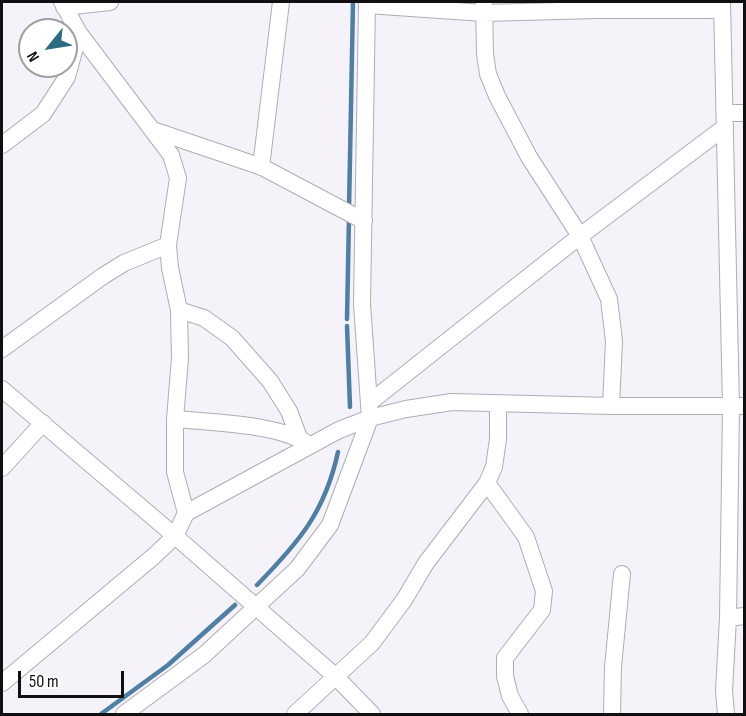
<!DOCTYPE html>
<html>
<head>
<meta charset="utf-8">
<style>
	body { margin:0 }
	#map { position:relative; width:746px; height:716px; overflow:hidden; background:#f5f2fa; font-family:"Sofia Sans Condensed",sans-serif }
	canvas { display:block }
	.frame { position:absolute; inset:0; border:3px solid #100f11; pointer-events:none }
	.north { position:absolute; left:18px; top:18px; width:60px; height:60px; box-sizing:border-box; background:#fff; border:2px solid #9f9fa0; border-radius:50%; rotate:240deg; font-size:16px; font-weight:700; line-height:24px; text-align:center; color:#100f11 }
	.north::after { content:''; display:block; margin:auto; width:21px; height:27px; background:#2c6b80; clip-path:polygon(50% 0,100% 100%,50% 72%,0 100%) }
	.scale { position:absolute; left:18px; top:671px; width:106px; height:27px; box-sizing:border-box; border:3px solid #100f11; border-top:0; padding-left:8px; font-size:18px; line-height:21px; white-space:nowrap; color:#100f11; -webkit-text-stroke:4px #fff; paint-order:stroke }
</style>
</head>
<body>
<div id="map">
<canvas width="746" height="716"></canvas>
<div class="frame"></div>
<div class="north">N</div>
<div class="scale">50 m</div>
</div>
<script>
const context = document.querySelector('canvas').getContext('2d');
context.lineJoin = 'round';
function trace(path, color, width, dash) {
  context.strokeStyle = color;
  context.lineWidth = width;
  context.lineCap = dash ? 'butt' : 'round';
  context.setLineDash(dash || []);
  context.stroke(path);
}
trace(new Path2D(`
	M349,209L353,2
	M347,319L349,217
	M347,326L350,407
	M257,585C299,542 325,512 338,452
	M101,714L168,665L235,605`), '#4e80a5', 4.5);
const minor = new Path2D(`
	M62,2L79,33L171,155L178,178L168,245L170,268L179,310L180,358L175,419V472L186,513
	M484,2L485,54L488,74L497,96L529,157L580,236L609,299L614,341L611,406
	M722,2L731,407L728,618L724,691L726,714
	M367,5L484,13L596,10H722
	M64,7L110,2
	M725,113H744
	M153,130L262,167L364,221
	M2,145L43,114L67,77L79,33
	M261,167L281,2
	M179,310L204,318L232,338L270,381L289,411L299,438
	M2,349L103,276L124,263L168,245
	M2,389L175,536L335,676L372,714
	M369,403L580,236L725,127
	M175,419C212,422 273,424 305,442
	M2,468L43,423
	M487,483L526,537L544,591L542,610L505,658V676L510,696L520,714
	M728,618L744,616
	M2,683L154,556L175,536L186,513L339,430L370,418L406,409L452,402L611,406H744
	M124,714L204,655L297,569L330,525L370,418L362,304L367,2
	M295,714L372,643L404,600L426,563L487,483L494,467L498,439V404
	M612,714L613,667L622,574`);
trace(minor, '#afadb4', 18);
trace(minor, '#fff', 16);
</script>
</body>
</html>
